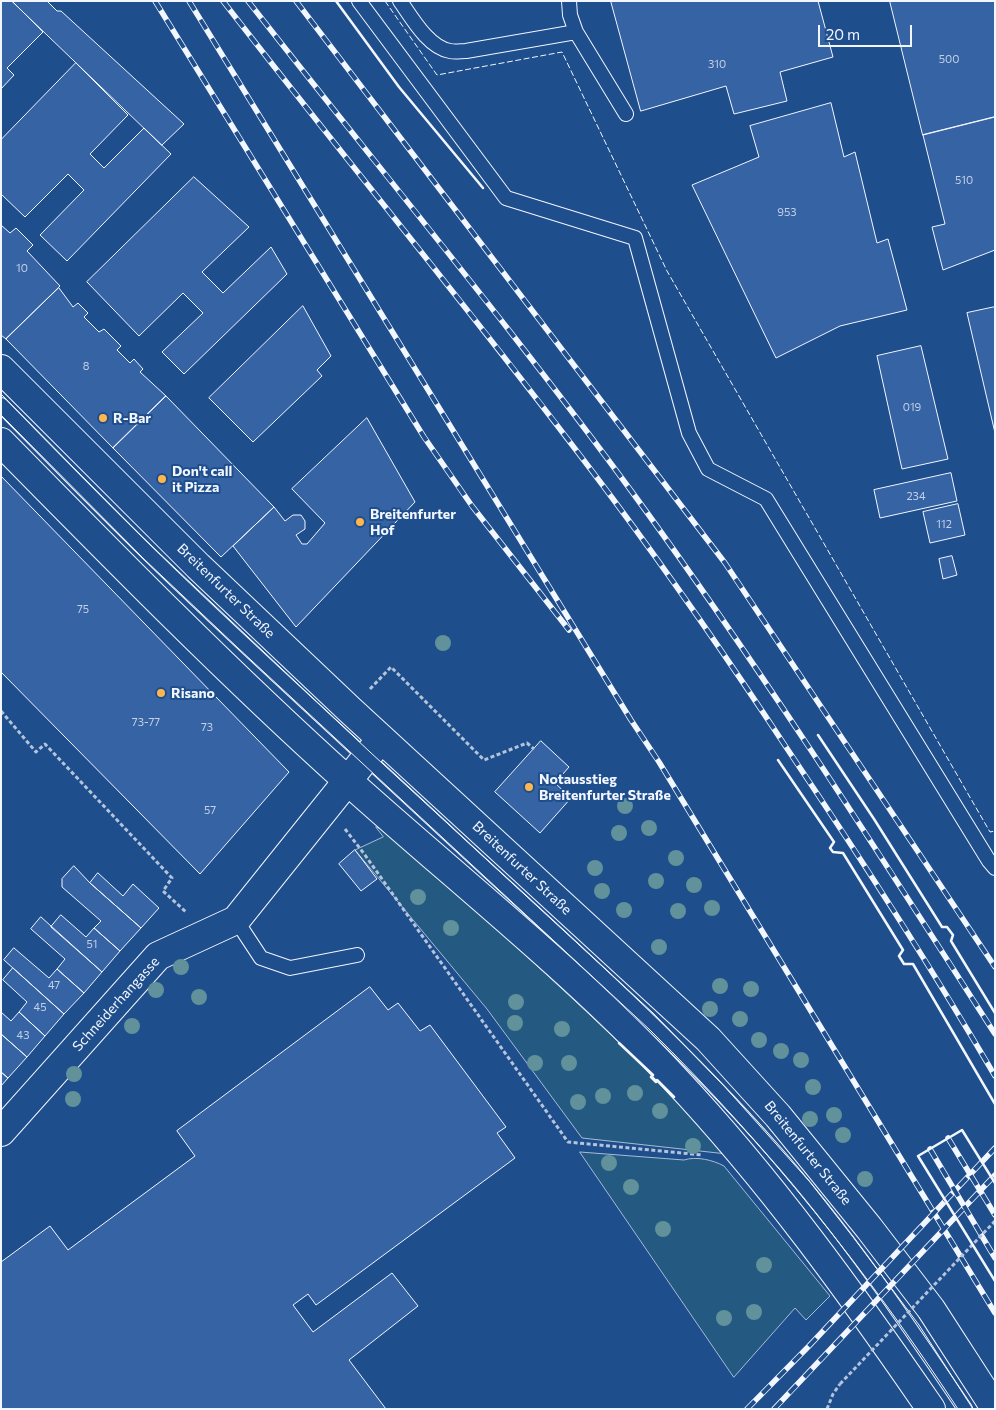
<!DOCTYPE html>
<html>
<head>
<meta charset="utf-8">
<style>
	body { margin:0 }
	#map { position:relative; width:996px; height:1410px; overflow:hidden; background:#1f4e8c; font-family:Commissioner,sans-serif }
	canvas { display:block }
	.frame { position:absolute; inset:0; border:2px solid #f2f6ff; pointer-events:none }
	.scale { position:absolute; left:818px; top:25px; width:94px; height:22px; box-sizing:border-box; border:2px solid #f2f6ff; border-top:0; padding-left:6px; font-size:15px; line-height:18px; white-space:nowrap; color:#f2f6ff; -webkit-text-stroke:4px #1f4e8c; paint-order:stroke }
</style>
</head>
<body>
<div id="map">
<canvas width="996" height="1410"></canvas>
<div class="frame"></div>
<div class="scale">20 m</div>
</div>
<script>
const context = document.querySelector('canvas').getContext('2d');
context.lineJoin = 'round';
function paint(path, color) {
  context.fillStyle = color;
  context.fill(path, 'evenodd');
}
function trace(path, color, width, dash) {
  context.strokeStyle = color;
  context.lineWidth = width;
  context.lineCap = dash ? 'butt' : 'round';
  context.setLineDash(dash || []);
  context.stroke(path);
}
function write(font, color, halo, rows, align = 'center') {
  context.font = font + ' Commissioner,sans-serif';
  context.lineWidth = 4;
  context.setLineDash([]);
  context.textBaseline = 'middle';
  context.strokeStyle = halo;
  context.fillStyle = color;
  for (const [text, x, y, turn = 0] of rows) {
    context.save();
    context.translate(x, y);
    context.rotate((+turn || 0) * Math.PI / 180);
    context.textAlign = isNaN(turn) ? turn : align;
    if (halo) context.strokeText(text, 0, 0);
    context.fillText(text, 0, 0);
    context.restore();
  }
}
const green = new Path2D(`
	M376,827L386,831C477,910 566,991 653,1075L651,1077L656,1082L657,1080L727,1154L582,1138L487,1009L355,850L383,837Z
	M580,1152L684,1160C696,1156 713,1160 724,1166L830,1296L806,1320L795,1308L734,1377Z`);
paint(green, '#245a82');
trace(green, '#a8bbd7', 1);
const building = new Path2D(`
	M1,1H12L43,32L7,68L14,75L1,89Z
	M12,1H47L57,11H61L184,124L162,145Z
	M611,1H818L833,57L780,72L787,101L734,114L726,86L641,111Z
	M890,1H995V117L923,135Z
	M76,63L128,115L90,154L104,168L144,128L171,154L67,261L40,235L84,190L68,174L25,217L1,194V140Z
	M831,103L844,157L855,152L877,243L888,239L907,310L840,326L776,358L692,185L759,157L750,126Z
	M995,117V250L943,270L932,227L945,224L923,135Z
	M194,177L249,227L202,272L223,293L271,247L287,274L184,374L162,352L203,313L183,293L139,336L87,282Z
	M1,225L10,233L16,228L33,245L27,251L60,286L6,339L1,335Z
	M59,288L73,307L78,303L88,313L84,317L99,332L104,329L121,346L117,350L130,363L134,359L143,369L140,372L166,396L113,448L6,339Z
	M303,306L331,356L317,370L322,376L253,442L209,398Z
	M995,307V433L967,313Z
	M921,346L948,459L902,469L877,356Z
	M166,396L274,507L221,557L113,448Z
	M367,418L415,502L296,627L233,546L274,507L285,521L293,515H301L305,521V529L296,535L302,544H307L325,523L292,489Z
	M951,473L957,501L880,518L874,490Z
	M1,476L289,772L200,874L1,672Z
	M958,504L965,535L930,543L923,512Z
	M952,556L957,575L943,579L939,559Z
	M541,741L569,767L555,783L571,798L540,833L495,792Z
	M355,850L377,879L361,891L339,864Z
	M74,866L90,883L141,928L120,951L94,928L101,921L62,887V879Z
	M98,873L123,896L133,884L159,908L141,928L90,883Z
	M61,915L86,937L94,928L120,951L102,972L51,927Z
	M41,917L102,972L84,993L57,969L65,959L31,929Z
	M14,948L49,978L57,969L84,993L64,1014L4,960Z
	M13,968L64,1014L45,1036L19,1012L27,1002L3,980Z
	M370,987L388,1010L398,1003L420,1031L430,1025L506,1127L497,1133L515,1158L316,1305L308,1294L293,1305L313,1332L392,1273L418,1306L349,1360L386,1409H1V1262L50,1226L68,1250L195,1156L177,1131Z
	M1,1012L11,1021L19,1012L45,1036L27,1057L1,1034Z
	M1,1034L27,1057L8,1078L1,1072Z
	M1,1072L8,1078L1,1086Z`);
paint(building, '#3563a3');
trace(building, '#f2f6ff', 1);
const service = new Path2D(`
	M359,1L506,198L635,238L689,433L708,469L766,499L989,861L995,868
	M400,1C412,18 428,47 450,51C455,52 461,51 466,51L576,32
	M569,1L570,15L576,32L626,114
	M1,405C60,465 119,526 180,584C271,671 365,756 457,842C565,942 675,1039 773,1150C844,1230 905,1320 965,1409
	M236,920L261,958L290,968L357,955`);
const minor = new Path2D(`
	M1,1132L158,956L236,920L381,739`);
const primary = new Path2D(`
	M1,369L198,566L350,710L708,1039L778,1116L869,1228L931,1309L995,1408
	M1,442C115,558 229,674 349,782C458,880 574,971 674,1078C770,1180 852,1294 931,1409`);
trace(service, '#f2f6ff', 16);
trace(minor, '#f2f6ff', 30);
trace(primary, '#f2f6ff', 30);
trace(new Path2D(`
	M370,689L391,667L484,760L527,743L534,749
	M1,711L36,752L45,744L172,878L163,891L186,912
	M345,829L365,855L568,1142L702,1155
	M827,1409L833,1394L840,1384`), '#b3c4dc', 3, [4, 2.5]);
trace(service, '#1f4e8c', 14);
trace(minor, '#1f4e8c', 28);
trace(primary, '#1f4e8c', 28);
trace(new Path2D(`
	M1,394L142,537L370,752L653,1013L725,1087L810,1182L853,1237L919,1325L973,1409
	M1,415L145,560L238,648L650,1030C767,1145 868,1272 958,1409`), '#f2f6ff', 1);
const rail = new Path2D(`
	M155,1L424,437L472,506L569,630
	M189,1L631,720L659,762L995,1313
	M223,1C352,168 487,330 613,499C674,581 732,665 788,750C860,857 930,965 995,1076
	M248,1C377,166 511,327 635,496C762,670 878,852 995,1034
	M296,1L725,563L995,967
	M948,1138L995,1215
	M930,1149L995,1258
	M747,1409L809,1346L995,1148
	M774,1409L995,1175`);
trace(rail, '#f2f6ff', 5.5);
trace(rail, '#1f4e8c', 4, [11]);
trace(new Path2D(`
	M840,1384L995,1221`), '#b3c4dc', 3, [4, 2.5]);
trace(new Path2D(`
	M385,1L437,75L562,52L667,271L990,832L995,831`), '#f2f6ff', 1, [6, 2.5]);
trace(new Path2D(`
	M336,1L399,87L483,188
	M818,735L874,819L942,927H947L953,935L951,941L995,1013
	M778,760L834,842L830,848L833,852L843,853L903,950L899,956L904,964H913L995,1104
	M619,1043L653,1075L651,1077L656,1082L657,1080L674,1097
	M995,1183L962,1130L918,1156L995,1281`), '#f2f6ff', 2.5);
context.fillStyle = '#61919a';
for (const [x, y] of [
	[443,643],
	[625,806],
	[649,828],
	[619,833],
	[676,858],
	[595,868],
	[656,881],
	[694,885],
	[602,891],
	[418,897],
	[712,908],
	[624,910],
	[678,911],
	[451,928],
	[659,947],
	[181,967],
	[720,986],
	[751,989],
	[156,990],
	[199,997],
	[516,1002],
	[710,1009],
	[740,1019],
	[515,1023],
	[132,1026],
	[562,1029],
	[759,1040],
	[781,1051],
	[801,1060],
	[535,1063],
	[569,1063],
	[74,1074],
	[813,1087],
	[635,1093],
	[603,1096],
	[73,1099],
	[578,1102],
	[660,1111],
	[834,1115],
	[810,1119],
	[843,1135],
	[693,1146],
	[609,1163],
	[865,1179],
	[631,1187],
	[663,1229],
	[764,1265],
	[754,1312],
	[724,1318]
]) {
  context.beginPath();
  context.arc(x, y, 8, 0, 2 * Math.PI);
  context.fill();
}
for (const [x, y, r, color] of [
	[103,418,5,"#ffb74d"],
	[162,479,5,"#ffb74d"],
	[360,522,5,"#ffb74d"],
	[161,693,5,"#ffb74d"],
	[529,787,5,"#ffb74d"]
]) {
  const dot = new Path2D();
  dot.arc(x, y, r, 0, 2 * Math.PI);
  context.fillStyle = color;
  context.fill(dot);
  trace(dot, '#1f4e8c', 2);
}
write('11px', '#c3d1e8', null, [
	["500",949,59],
	["310",717,64],
	["510",964,180],
	["953",787,212],
	["10",22,268],
	["8",86,366],
	["019",912,407],
	["234",916,496],
	["112",944,524],
	["75",83,609],
	["73-77",146,722],
	["73",207,727],
	["57",210,810],
	["51",92,944],
	["47",54,985],
	["45",40,1007],
	["43",23,1035]
]);
write('bold 14px', '#f2f6ff', '#1f4e8c', [
	["R-Bar",113,418],
	["Don't call",172,471],
	["it Pizza",172,487],
	["Breitenfurter",370,514],
	["Hof",370,530],
	["Risano",171,693],
	["Notausstieg",539,779],
	["Breitenfurter Straße",539,795]
], 'left');
write('14px', '#f2f6ff', '#1f4e8c', [
	["Breitenfurter Straße",226,591,44],
	["Breitenfurter Straße",522,868,43],
	["Schneiderhangasse",116,1004,-48],
	["Breitenfurter Straße",808,1153,51]
]);
</script>
</body>
</html>
